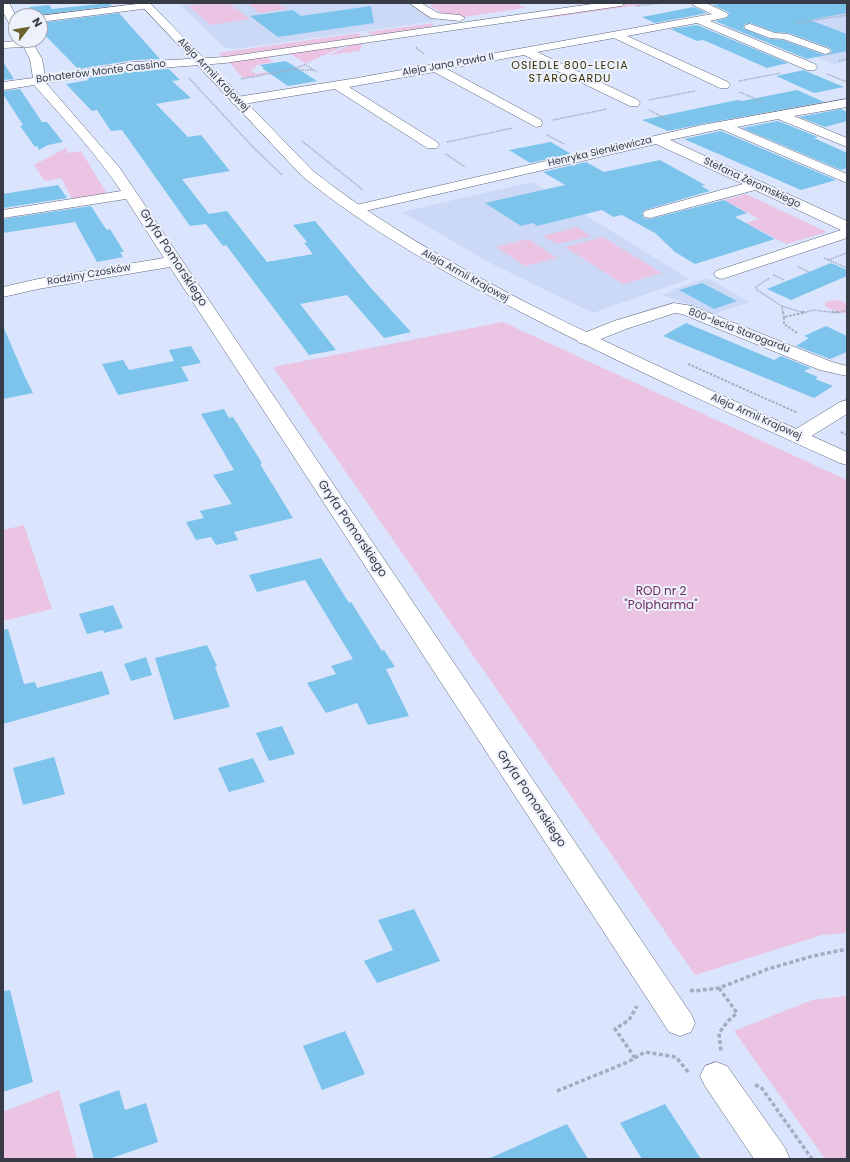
<!DOCTYPE html>
<html>
<head>
<meta charset="utf-8">
<style>
	body { margin:0 }
	#map { position:relative; width:850px; height:1162px; overflow:hidden; background:#dae4fd; font-family:Poppins,sans-serif }
	canvas { display:block }
	.frame { position:absolute; inset:0; border:4px solid #373b45; pointer-events:none }
	.north { position:absolute; left:8px; top:8px; width:40px; height:40px; box-sizing:border-box; background:#edf1fb; border:1px solid #a4a8b2; border-radius:50%; rotate:59deg; font-size:11px; font-weight:700; line-height:16px; text-align:center; color:#373b45 }
	.north::after { content:''; display:block; margin:auto; width:14px; height:18px; background:#6c622f; clip-path:polygon(50% 0,100% 100%,50% 72%,0 100%) }
</style>
</head>
<body>
<div id="map">
<canvas width="850" height="1162"></canvas>
<div class="frame"></div>
<div class="north">N</div>
</div>
<script>
const context = document.querySelector('canvas').getContext('2d');
context.lineJoin = 'round';
function paint(path, color) {
  context.fillStyle = color;
  context.fill(path, 'evenodd');
}
function trace(path, color, width, dash) {
  context.strokeStyle = color;
  context.lineWidth = width;
  context.lineCap = dash ? 'butt' : 'round';
  context.setLineDash(dash || []);
  context.stroke(path);
}
function write(font, color, halo, rows, align = 'center') {
  context.font = font + ' Poppins,sans-serif';
  context.lineWidth = 4;
  context.setLineDash([]);
  context.textBaseline = 'middle';
  context.strokeStyle = halo;
  context.fillStyle = color;
  for (const [text, x, y, turn = 0] of rows) {
    context.save();
    context.translate(x, y);
    context.rotate((+turn || 0) * Math.PI / 180);
    context.textAlign = isNaN(turn) ? turn : align;
    if (halo) context.strokeText(text, 0, 0);
    context.fillText(text, 0, 0);
    context.restore();
  }
}
paint(new Path2D(`
	M178,3H408L437,21L234,49L224,47Z
	M847,3V61L834,64L768,38L759,40L722,26Z
	M532,182L689,279L593,313L494,265L402,212Z
	M707,278L750,302L714,314L663,295L673,291L671,290Z`), '#cbd9f7');
paint(new Path2D(`
	M209,3H228L250,19L211,25L188,6Z
	M247,3H278L287,9L260,13Z
	M442,3H517L525,8L463,17L445,15L429,5Z
	M637,3H654L548,18L544,16Z
	M435,23L430,28C416,30 377,40 367,32Z
	M359,33L362,36L358,38L224,57L218,53Z
	M363,42L360,51L329,55L355,43Z
	M349,44L307,63L303,62L289,53Z
	M276,55L278,56L268,58L274,62L257,65L254,69L250,70L256,74L267,72L270,73L243,78L229,62Z
	M66,148L68,153L81,151L107,194L73,200L61,178L45,181L34,165Z
	M746,194L827,232L786,244L746,223L759,219L724,200Z
	M577,227L591,236L557,244L543,236Z
	M603,237L662,273L623,284L565,247Z
	M528,239L557,258L525,266L496,247Z
	M832,300L842,301L847,304V314C839,311 832,311 825,306V302Z
	M503,322L847,480V933L822,935L695,975L273,367Z
	M24,525L52,609L3,621V530Z
	M847,996V1159H825L734,1031L812,1000Z
	M59,1090L77,1159H3V1112Z`), '#ecc4e3');
paint(new Path2D(`
	M109,3L112,6L39,15L38,16H28L35,15L29,7L49,5L52,9Z
	M726,3H847V13L810,20L847,34V51L807,59L715,21L727,18L729,14L728,12L713,5ZM751,23L775,32L789,33L830,48L832,51L829,54L824,55L783,40L769,39L743,28L745,24Z
	M371,6L374,23L278,37L250,16L293,10L301,16Z
	M694,7L707,13L655,23L642,17Z
	M119,13L160,59L134,60L78,69L40,30V23Z
	M697,25L788,63L767,68L715,45L703,40L697,41L670,29Z
	M286,61L317,81L288,86L262,68H264L260,65Z
	M3,62L14,79L3,80Z
	M169,69L180,80L172,81L191,98L156,104L188,137L201,135L230,171L182,179L209,214L227,211L267,262L313,254L304,243L307,242L293,225L315,221L370,287L411,332L384,338L347,295L300,304L336,350L309,355L226,245L223,246L206,224L190,226L122,130L111,131L97,110L92,111L88,107L66,84L89,80L87,78L134,71Z
	M804,70L808,72L844,87L814,93L776,76Z
	M20,89L42,122H47L63,142L48,145L39,150L37,146L35,147L20,126L23,125L3,94V91Z
	M797,90L824,102L702,124L668,131L642,120L737,100L742,101Z
	M841,109L847,112V121L825,127L799,117Z
	M778,121L818,137L814,138L847,153V168L841,170L742,128Z
	M721,131L836,180L801,190L684,139Z
	M551,142L571,154L530,163L509,150Z
	M660,160L705,185L701,186L710,191L645,210L642,213L644,218L650,219L724,200L747,213L735,217L775,239L695,264L675,252L655,233L622,215L613,217L602,210L537,226L533,223L521,226L485,203L565,185L543,172L586,162L604,172Z
	M58,185L67,198L3,208V194Z
	M91,206L104,226L107,230L110,229L124,252H120L123,257L97,262L75,222L3,233V219Z
	M831,263L847,270V276L791,300L767,289Z
	M702,283L737,301L714,309L679,290Z
	M686,323L774,360L781,356L811,368L804,371L818,377L815,379L833,386L814,398L663,336Z
	M3,326L24,375L33,393L3,399Z
	M826,326L847,336V352L830,359L796,346L809,338L804,336Z
	M191,346L201,363L181,367L189,381L118,395L102,364L123,360L129,370L174,361L169,350Z
	M224,409L229,418L233,417L262,463L260,464L293,518L234,532L238,540L216,545L211,537L196,540L186,522L204,518L200,511L232,504L213,475L234,470L201,414Z
	M321,558L349,603L351,602L382,651L384,650L395,667L386,669L409,716L368,725L357,703L326,713L307,683L336,674L331,666L353,659L305,580L257,592L249,575Z
	M113,605L123,628L104,633L103,630L87,634L79,614Z
	M8,629L24,684L35,682L37,688L102,671L110,694L3,724V630Z
	M207,645L217,666L215,667L230,707L174,720L155,658Z
	M146,657L152,675L131,681L124,664Z
	M282,726L295,754L269,761L256,733Z
	M54,757L65,794L23,805L13,768Z
	M253,758L265,782L229,792L218,768Z
	M414,909L440,961L377,983L364,961L393,950L378,920Z
	M10,990L33,1082L3,1092V991Z
	M345,1031L365,1074L322,1090L303,1046Z
	M119,1090L125,1110L146,1103L158,1142L109,1159H94L79,1104Z
	M665,1104L701,1159H642L620,1123Z
	M567,1124L588,1159H488Z`), '#7cc4eb');
const minor = new Path2D(`
	M3,3H9L16,16V30L12,29L3,12Z
	M145,3L150,4L151,6L150,8L40,22L39,16Z
	M409,3H421L438,13L460,15L465,18L460,21L431,18Z
	M599,3H626L621,6L225,63L134,70L46,83L119,167L691,1014L695,1023L691,1032L680,1036L669,1032L170,267L38,289L3,297V287L38,279L164,258L126,199L3,218V210L121,191C96,153 64,119 34,85L3,90V82L33,78L30,59L24,47L3,48V42L31,40L42,59L45,76L134,62L225,57Z
	M692,3H706L727,13L728,15L727,17L710,21L815,64L817,67L815,70H807L697,23L627,36L728,82L730,85L728,88H720L614,38L537,52L638,100L640,103L638,106H630L524,55L447,69L541,120L542,123L541,126L536,127L434,72L349,87L437,142L439,145L437,148H427L335,89L237,105L233,104L231,101L233,98L237,97L357,78L712,14L693,5Z
	M750,24L775,33L788,34L829,49L831,51L829,53L825,54L783,39L770,38L746,29L744,27L746,25Z
	M847,99V107L794,116L847,138V147L778,119L737,127L847,174V183L721,129L670,140L847,221V238L722,279L716,277L714,274L716,271L841,230L755,190L650,218L645,217L643,214L645,211L743,184L656,144L356,213L351,212L349,209L351,206L356,205L702,125Z
	M674,303L692,306L832,362L847,366V376L820,370L682,314L675,313L626,329L591,343L585,344L579,343L576,339L579,335L614,321Z
	M847,400V414L805,440L798,442L791,440L788,436L791,432L840,402Z
	M716,1062L727,1066L785,1148L790,1159H754L705,1086L700,1076L705,1066Z`);
const major = new Path2D(`
	M139,3H150L313,171C379,223 453,264 527,303C632,356 740,403 847,452V465L840,463C732,414 624,366 519,311C443,272 369,230 303,177Z`);
trace(minor, '#5b6479', 1);
trace(major, '#5b6479', 1);
trace(new Path2D(`
	M636,6L662,3
	M796,23L847,15
	M417,47L416,48L424,54
	M839,61L847,59
	M304,64L317,72
	M295,70H314
	M827,74L847,82
	M189,78L252,146L282,175
	M241,79L294,69L304,65
	M739,81L781,73
	M740,92L762,102
	M649,100L695,91
	M649,110L668,120
	M553,120L607,109
	M547,135L564,144
	M302,141L363,190
	M447,142L513,128
	M446,154L465,167
	M824,258L847,268
	M828,260L847,253
	M798,267L809,272
	M773,275L784,280
	M769,278L756,287L757,290L782,306L804,313L813,310L838,313L847,310
	M782,306L783,313
	M802,313H803`), '#a4acc0', 1.5, [1.5, 1]);
trace(new Path2D(`
	M783,312L784,317
	M802,312H806
	M832,312H840
	M797,333L784,324V317L803,313
	M688,364L798,413
	M841,432L847,435`), '#a4acc0', 2, [2.5, 1.5]);
trace(new Path2D(`
	M719,988L737,1013L728,1021L719,1033L721,1052
	M690,990L694,991L719,988L768,969L813,956L847,949
	M635,1058L615,1029L629,1020L637,1006
	M755,1085L761,1087L812,1159
	M557,1091L628,1062L645,1052L676,1057L689,1073`), '#a4acc0', 3.5, [4, 2.5]);
paint(minor, '#fff');
paint(major, '#fff');
write('10px', '#373b45', '#edf1fb', [
	["Aleja Jana Pawła II",448,65,-10],
	["Bohaterów Monte Cassino",101,72,-7],
	["Aleja Armii Krajowej",213,75,46],
	["Henryka Sienkiewicza",600,152,-13],
	["Stefana Żeromskiego",752,183,25],
	["Rodziny Czosków",89,275,-10],
	["Aleja Armii Krajowej",465,276,29],
	["800-lecia Starogardu",739,331,21],
	["Aleja Armii Krajowej",756,417,24]
]);
context.letterSpacing = '1px';
write('11px', '#383004', '#edf1fb', [
	["OSIEDLE 800-LECIA",570,66],
	["STAROGARDU",570,79]
]);
context.letterSpacing = '0px';
write('12px', '#373b45', '#edf1fb', [
	["Gryfa Pomorskiego",173,258,57],
	["Gryfa Pomorskiego",352,529,56],
	["Gryfa Pomorskiego",531,799,56]
]);
write('12px', '#702c64', '#edf1fb', [
	["ROD nr 2",661,592],
	["\"Polpharma\"",661,606]
]);
</script>
</body>
</html>
